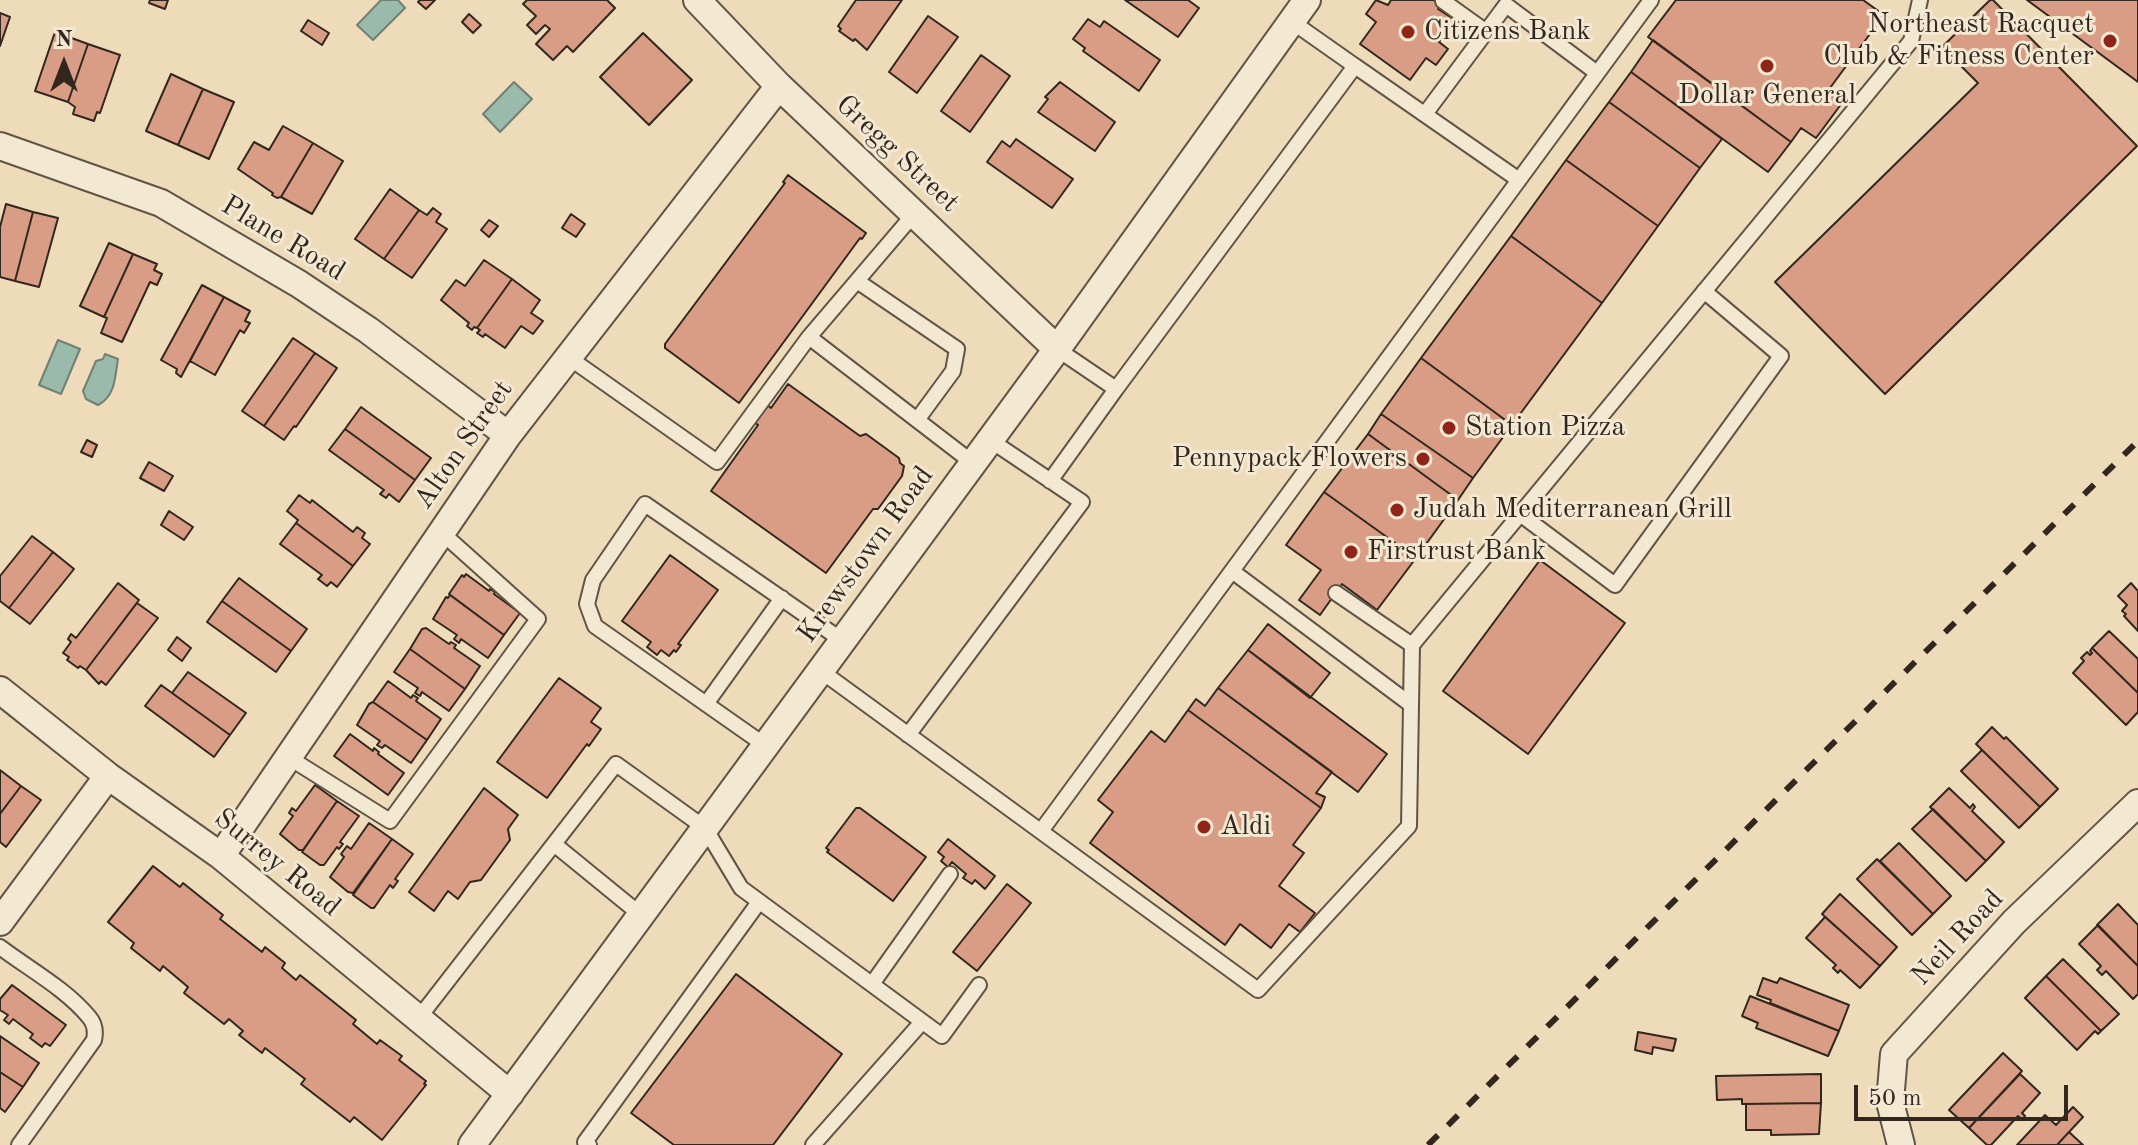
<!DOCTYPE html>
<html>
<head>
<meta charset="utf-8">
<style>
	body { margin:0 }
	#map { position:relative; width:2138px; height:1145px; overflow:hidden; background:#eddbba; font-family:"Old Standard TT",serif }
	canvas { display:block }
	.north { position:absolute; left:24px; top:24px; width:80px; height:80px; -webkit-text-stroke:6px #f3e8d2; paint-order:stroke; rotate:0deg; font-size:22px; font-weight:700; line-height:32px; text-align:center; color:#31271f }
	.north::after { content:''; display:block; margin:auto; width:28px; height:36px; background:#31271f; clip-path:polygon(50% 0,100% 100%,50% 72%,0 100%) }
	.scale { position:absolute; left:1854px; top:1085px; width:214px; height:36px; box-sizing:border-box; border:4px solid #31271f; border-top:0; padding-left:10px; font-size:24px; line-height:28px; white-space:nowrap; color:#31271f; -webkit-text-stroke:6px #f3e8d2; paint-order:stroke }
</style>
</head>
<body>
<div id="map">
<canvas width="2138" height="1145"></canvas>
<div class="north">N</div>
<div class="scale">50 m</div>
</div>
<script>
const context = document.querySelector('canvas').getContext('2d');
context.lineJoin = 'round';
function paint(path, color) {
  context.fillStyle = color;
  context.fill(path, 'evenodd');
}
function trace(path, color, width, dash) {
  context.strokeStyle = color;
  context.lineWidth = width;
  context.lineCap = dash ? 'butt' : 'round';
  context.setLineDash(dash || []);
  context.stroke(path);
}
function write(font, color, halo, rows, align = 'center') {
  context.font = font + ' "Old Standard TT",serif';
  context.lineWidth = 6;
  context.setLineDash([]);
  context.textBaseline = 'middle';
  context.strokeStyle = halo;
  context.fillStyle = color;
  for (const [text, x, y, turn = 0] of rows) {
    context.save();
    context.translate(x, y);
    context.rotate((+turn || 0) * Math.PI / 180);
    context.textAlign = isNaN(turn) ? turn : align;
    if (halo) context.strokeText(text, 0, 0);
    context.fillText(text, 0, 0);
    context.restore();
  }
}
const water = new Path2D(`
	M381,0H398L405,8L373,40L357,25Z
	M514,82L532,99L500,132L483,114Z
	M58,340L80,349L61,394L39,385Z
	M105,354L118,359C115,375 116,396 98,405L86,399L83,391L96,361L103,359Z`);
paint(water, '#9abbac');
trace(water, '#708074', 2);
const building = new Path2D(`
	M150,0H168L165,9L149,3Z
	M420,0H435L426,9L418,2Z
	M527,0H607L615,8L573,52L567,46L553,60L536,44L550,29L545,25L536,34L527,25L536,16L523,4Z
	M856,0H902L867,50L855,39L853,41L839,31L841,29L838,26Z
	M1125,0H1188L1199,8L1178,37Z
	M1376,0L1388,5L1391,0H1444L1438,9L1455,20L1439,42L1448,49L1436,65L1426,58L1410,80L1360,44L1376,22L1366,14Z
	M1676,0H1863L1884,15L1827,92L1842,103L1816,138L1801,128L1791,142L1648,37Z
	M1990,0H1993L2137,146L1885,394L1775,282L1978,83L1942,47Z
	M2027,0H2138V82Z
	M0,13L10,17L0,46Z
	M469,14L481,25L473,33L462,22Z
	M928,16L958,37L917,93L889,72Z
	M1088,19L1100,27L1104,21L1160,60L1139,91L1083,51L1085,48L1073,39Z
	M308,20L329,33L322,45L301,31Z
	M55,32L88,44L68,102L35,91Z
	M643,33L692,80L649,125L600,77Z
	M1653,40L1791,142L1768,172L1631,72Z
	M88,44L120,55L100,113L97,112L94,121L73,114L75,107L68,102Z
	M981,55L1010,76L970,132L941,111Z
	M1631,72L1722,139L1700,168L1609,102Z
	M171,74L203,89L178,145L146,131Z
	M1060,82L1115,122L1095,151L1038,112L1048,99L1045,97Z
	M203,89L234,102L209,159L178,145Z
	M1609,102L1700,168L1658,226L1566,160Z
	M283,126L313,143L281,197L277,198L272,195L273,193L238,169L254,142L269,150Z
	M1016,139L1073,179L1052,208L987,162L1002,141L1010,147Z
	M313,143L343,161L312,214L281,197Z
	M1566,160L1658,226L1602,303L1511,236Z
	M788,175L866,233L862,239L860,238L739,403L665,348V344L785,183L783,182Z
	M390,189L419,210L384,259L355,239Z
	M6,204L33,212L15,281L0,277V227Z
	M433,208L441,214L436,222L447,229L412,278L384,259L419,210L427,215Z
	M33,212L58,218L39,287L15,281Z
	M571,214L585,224L576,237L562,228Z
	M489,220L498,226L489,237L481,230Z
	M1511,236L1602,303L1512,425L1421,358Z
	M109,243L133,254L104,317L80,306Z
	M133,254L157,264L154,270L162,274L157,285L150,282L122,342L101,333L107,318L104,317Z
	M484,260L512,279L477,328L474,327L472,330L467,326L469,323L441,300L456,280L465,286Z
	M512,279L540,300L531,313L543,321L533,334L521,326L505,348L485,334L483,337L477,333L480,330L477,328Z
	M202,285L224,297L181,377L176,373L177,369L161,360Z
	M224,297L250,311L245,321L250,323L244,333L240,330L215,375L190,361Z
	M293,338L315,353L264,426L242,411Z
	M315,353L337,368L296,427L294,426L284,440L264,426Z
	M1421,358L1512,425L1473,478L1381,414Z
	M788,384L860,436L866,434L899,458L900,463L904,466L902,476L878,509H873L826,573L711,491L758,425L753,421L766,404L771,408Z
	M361,407L431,458L415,480L345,429Z
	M1381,414L1473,478L1458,500L1368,434Z
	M345,429L415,480L399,502L389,494L386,498L380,494L384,490L329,450Z
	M1368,434L1458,500L1416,558L1324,492Z
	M87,440L97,445L92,457L81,452Z
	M149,462L173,476L164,491L140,478Z
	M1324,492L1416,558L1377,610L1342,584L1320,615L1299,600L1321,570L1286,545Z
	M299,495L310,503L312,500L353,532L357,527L365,533L362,538L370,544L353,566L296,523L298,520L287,511Z
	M169,511L193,527L184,540L161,525Z
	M296,523L353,566L337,587L331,582L327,586L318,579L322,575L280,544Z
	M32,536L53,552L9,608L0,601V576Z
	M53,552L74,569L30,624L9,608Z
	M670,555L718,590L678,644L681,645L676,652L674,650L669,656L661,650L657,655L647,647L651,642L622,621Z
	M1540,560L1625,623L1528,754L1443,691Z
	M466,574L489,591L490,589L495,592L494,594L520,613L504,635L449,594L462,575L464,577Z
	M239,578L307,629L291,651L222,601Z
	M118,583L139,600L86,670L80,666L78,668L67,660L69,657L63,653L71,642L68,639L71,634L76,638Z
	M2131,583L2138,591V631L2124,616L2126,614L2122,611L2127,605L2118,596Z
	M450,595L504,635L488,658L461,639L459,643L454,639L457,635L433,619L446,597L448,598Z
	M222,601L291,651L276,672L207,622Z
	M137,603L158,618L106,685L101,681L99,684L86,670Z
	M1268,624L1330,673L1310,698L1248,650Z
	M426,628L449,644L451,642L456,645L454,648L480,666L465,689L410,649L422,629Z
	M2109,631L2138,659V693L2092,648Z
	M177,637L191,648L182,661L168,650Z
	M2092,648L2138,693V712L2126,725L2073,673L2084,661L2081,658L2087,652L2090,655L2092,653L2090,651Z
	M410,649L465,689L449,711L422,692L420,696L415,693L418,688L394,672Z
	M1248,650L1387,754L1358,792L1218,688Z
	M188,672L246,713L230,735L172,693Z
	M559,678L601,708L591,722L601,729L589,746L587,744L547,798L497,762Z
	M388,681L411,698L413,695L418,698L416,701L441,719L427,740L373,702Z
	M161,685L230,735L214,757L145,706Z
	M1218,688L1332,772L1316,793L1325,797L1321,808L1188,710L1196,699L1205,706Z
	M373,702L427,740L411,763L385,745L382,748L377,745L380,741L357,725L369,704Z
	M1188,710L1321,808L1293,845L1304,853L1279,886L1315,913L1300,932L1289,924L1271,948L1240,924L1225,945L1090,843L1113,812L1098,800L1151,731L1165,742Z
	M1992,727L2004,739L2006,737L2058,789L2040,807L1976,744Z
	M350,734L373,751L374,748L379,752L378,754L404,773L388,795L334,756Z
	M1982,750L2040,807L2019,828L1961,771Z
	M0,770L21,786L0,814Z
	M315,785L337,801L303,850H299L280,834L293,816L289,813L292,808L296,811Z
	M21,786L41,800L6,847L0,842V814Z
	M484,788L518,815L508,829L510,840L481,880L470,882L458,899L448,891L434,911L409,892Z
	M1949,788L1970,808L1973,804L1975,807L1972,811L2004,842L1986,861L1930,807Z
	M337,801L359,816L340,842L343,844L339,849L337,847L324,865H320L302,852Z
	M856,808H860L926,857L893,901L827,852L829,850L826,848Z
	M1933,809L1986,861L1966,881L1912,829Z
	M369,823L392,839L353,893L348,892L330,877L344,857L341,854L347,846L351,849Z
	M392,839L413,854L395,879L398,881L393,888L390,885L374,908H371L353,895Z
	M948,839L995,876L985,889L975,880L972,884L963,878L966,874L952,862L948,867L941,861L944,857L938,852Z
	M1899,843L1951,896L1933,914L1880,861Z
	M1877,859L1933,914L1912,935L1857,879Z
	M153,866L180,887L183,883L223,915L220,919L262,952L265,947L285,963L282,968L296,980L300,975L356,1020L353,1024L377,1044L380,1040L402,1056L399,1060L426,1081L424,1084L426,1085L382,1140L354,1117L350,1122L301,1084L305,1079L265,1048L262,1053L239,1035L243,1031L229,1019L224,1024L184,993L188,987L163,966L160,971L131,948L134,943L108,922Z
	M1007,884L1031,903L977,971L953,952Z
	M1840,894L1897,947L1880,966L1822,914Z
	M2118,904L2138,925V966L2097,925Z
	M1825,917L1880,966L1860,988L1840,970L1838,973L1833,968L1836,965L1806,938Z
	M2098,925L2138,966V994L2133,999L2106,971L2102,975L2097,970L2101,966L2079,944Z
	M2063,959L2119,1014L2101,1031L2046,976Z
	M736,974L842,1054L773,1145H674L631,1113Z
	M2046,976L2101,1031L2098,1034L2095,1031L2077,1050L2025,998Z
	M1763,978L1777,983L1780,978L1849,1005L1839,1031L1770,1003L1771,1000L1757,995Z
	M12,985L66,1025L50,1046L45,1043L42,1047L30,1038L33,1034L13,1019L9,1024L4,1020L8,1015L0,1010V999Z
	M1750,996L1839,1031L1828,1056L1756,1028L1758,1023L1742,1016Z
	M1638,1032L1676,1039L1673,1051L1653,1047L1652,1054L1635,1050Z
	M0,1036L39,1063L23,1087L0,1072Z
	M2003,1053L2022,1071L1969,1128L1949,1110Z
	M0,1072L23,1087L5,1112L0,1108Z
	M1821,1074V1103L1742,1104V1099L1717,1100L1716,1076Z
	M2020,1074L2040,1093L2022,1113L2025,1116L2022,1120L2018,1116L1991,1145H1987L1969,1128Z
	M1821,1103L1819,1134L1771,1135V1130H1746V1104Z
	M2073,1107L2083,1117L2057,1145H2017L2045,1115L2056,1125Z
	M2069,1132L2083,1145H2057Z`);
paint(building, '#d99c84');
trace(building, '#31271f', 2);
const service = new Path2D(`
	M1443,1L1485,31
	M1355,66L1519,180
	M1425,114L1506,5L1597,73
	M914,214L809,337L973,463
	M857,281L957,349L953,371L917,420
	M568,357L717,462L809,337
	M1116,389L1355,66L1291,21
	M1050,481L1116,389L1057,349
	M1520,514L1615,585L1781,356L1704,291
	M1232,571L1410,704
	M1336,593L1412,645
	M821,671L1258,990L1409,826L1412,645L1911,41L1920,0
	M706,704L782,598
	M908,735L1082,502L990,440
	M766,746L595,626L587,604L593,580L645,504L843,641
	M288,757L390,821L538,619L441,532
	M1041,831L1651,0
	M554,844L641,915
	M0,947C29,969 66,989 89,1017C95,1024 96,1031 94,1040L19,1145
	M872,984L950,874
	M418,1019L616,764L705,828L741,888L942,1036L979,985
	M589,1145L585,1142L759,902
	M813,1145L922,1022`);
const minor = new Path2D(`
	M697,0L779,86L1057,349
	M0,146L161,203L299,284L368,330L508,435
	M0,690L108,776L221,856L510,1094
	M221,856L508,435L779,86
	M0,922L108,776
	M472,1145L1057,349L1307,0
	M1901,1145L1890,1102L1894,1054L2014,922L2138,803`);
trace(service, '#605446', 18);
trace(minor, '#605446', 30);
trace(service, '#f3e8d2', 14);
trace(minor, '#f3e8d2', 26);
trace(new Path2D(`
	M1428,1145L2138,441`), '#31271f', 6, [14, 14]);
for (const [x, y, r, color] of [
	[1408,32,8,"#8f2418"],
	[2110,41,8,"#8f2418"],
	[1767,66,8,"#8f2418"],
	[1449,428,8,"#8f2418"],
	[1423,459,8,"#8f2418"],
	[1397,510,8,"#8f2418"],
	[1351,552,8,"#8f2418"],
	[1204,827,8,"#8f2418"]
]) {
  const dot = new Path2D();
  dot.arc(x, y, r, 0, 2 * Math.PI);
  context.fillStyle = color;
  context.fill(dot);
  trace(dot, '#f3e8d2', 3);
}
write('28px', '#31271f', '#f3e8d2', [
	["Northeast Racquet",2094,25,"right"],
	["Club & Fitness Center",2094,57,"right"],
	["Citizens Bank",1424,32],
	["Dollar General",1767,96,"center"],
	["Station Pizza",1465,428],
	["Pennypack Flowers",1407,459,"right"],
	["Judah Mediterranean Grill",1413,510],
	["Firstrust Bank",1367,552],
	["Aldi",1220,827]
], 'left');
write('28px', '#31271f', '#f3e8d2', [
	["Gregg Street",897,154,43],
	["Plane Road",283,239,31],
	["Alton Street",464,445,-55],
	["Krewstown Road",866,555,-54],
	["Surrey Road",277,863,39],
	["Neil Road",1958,938,-47]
]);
</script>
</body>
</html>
